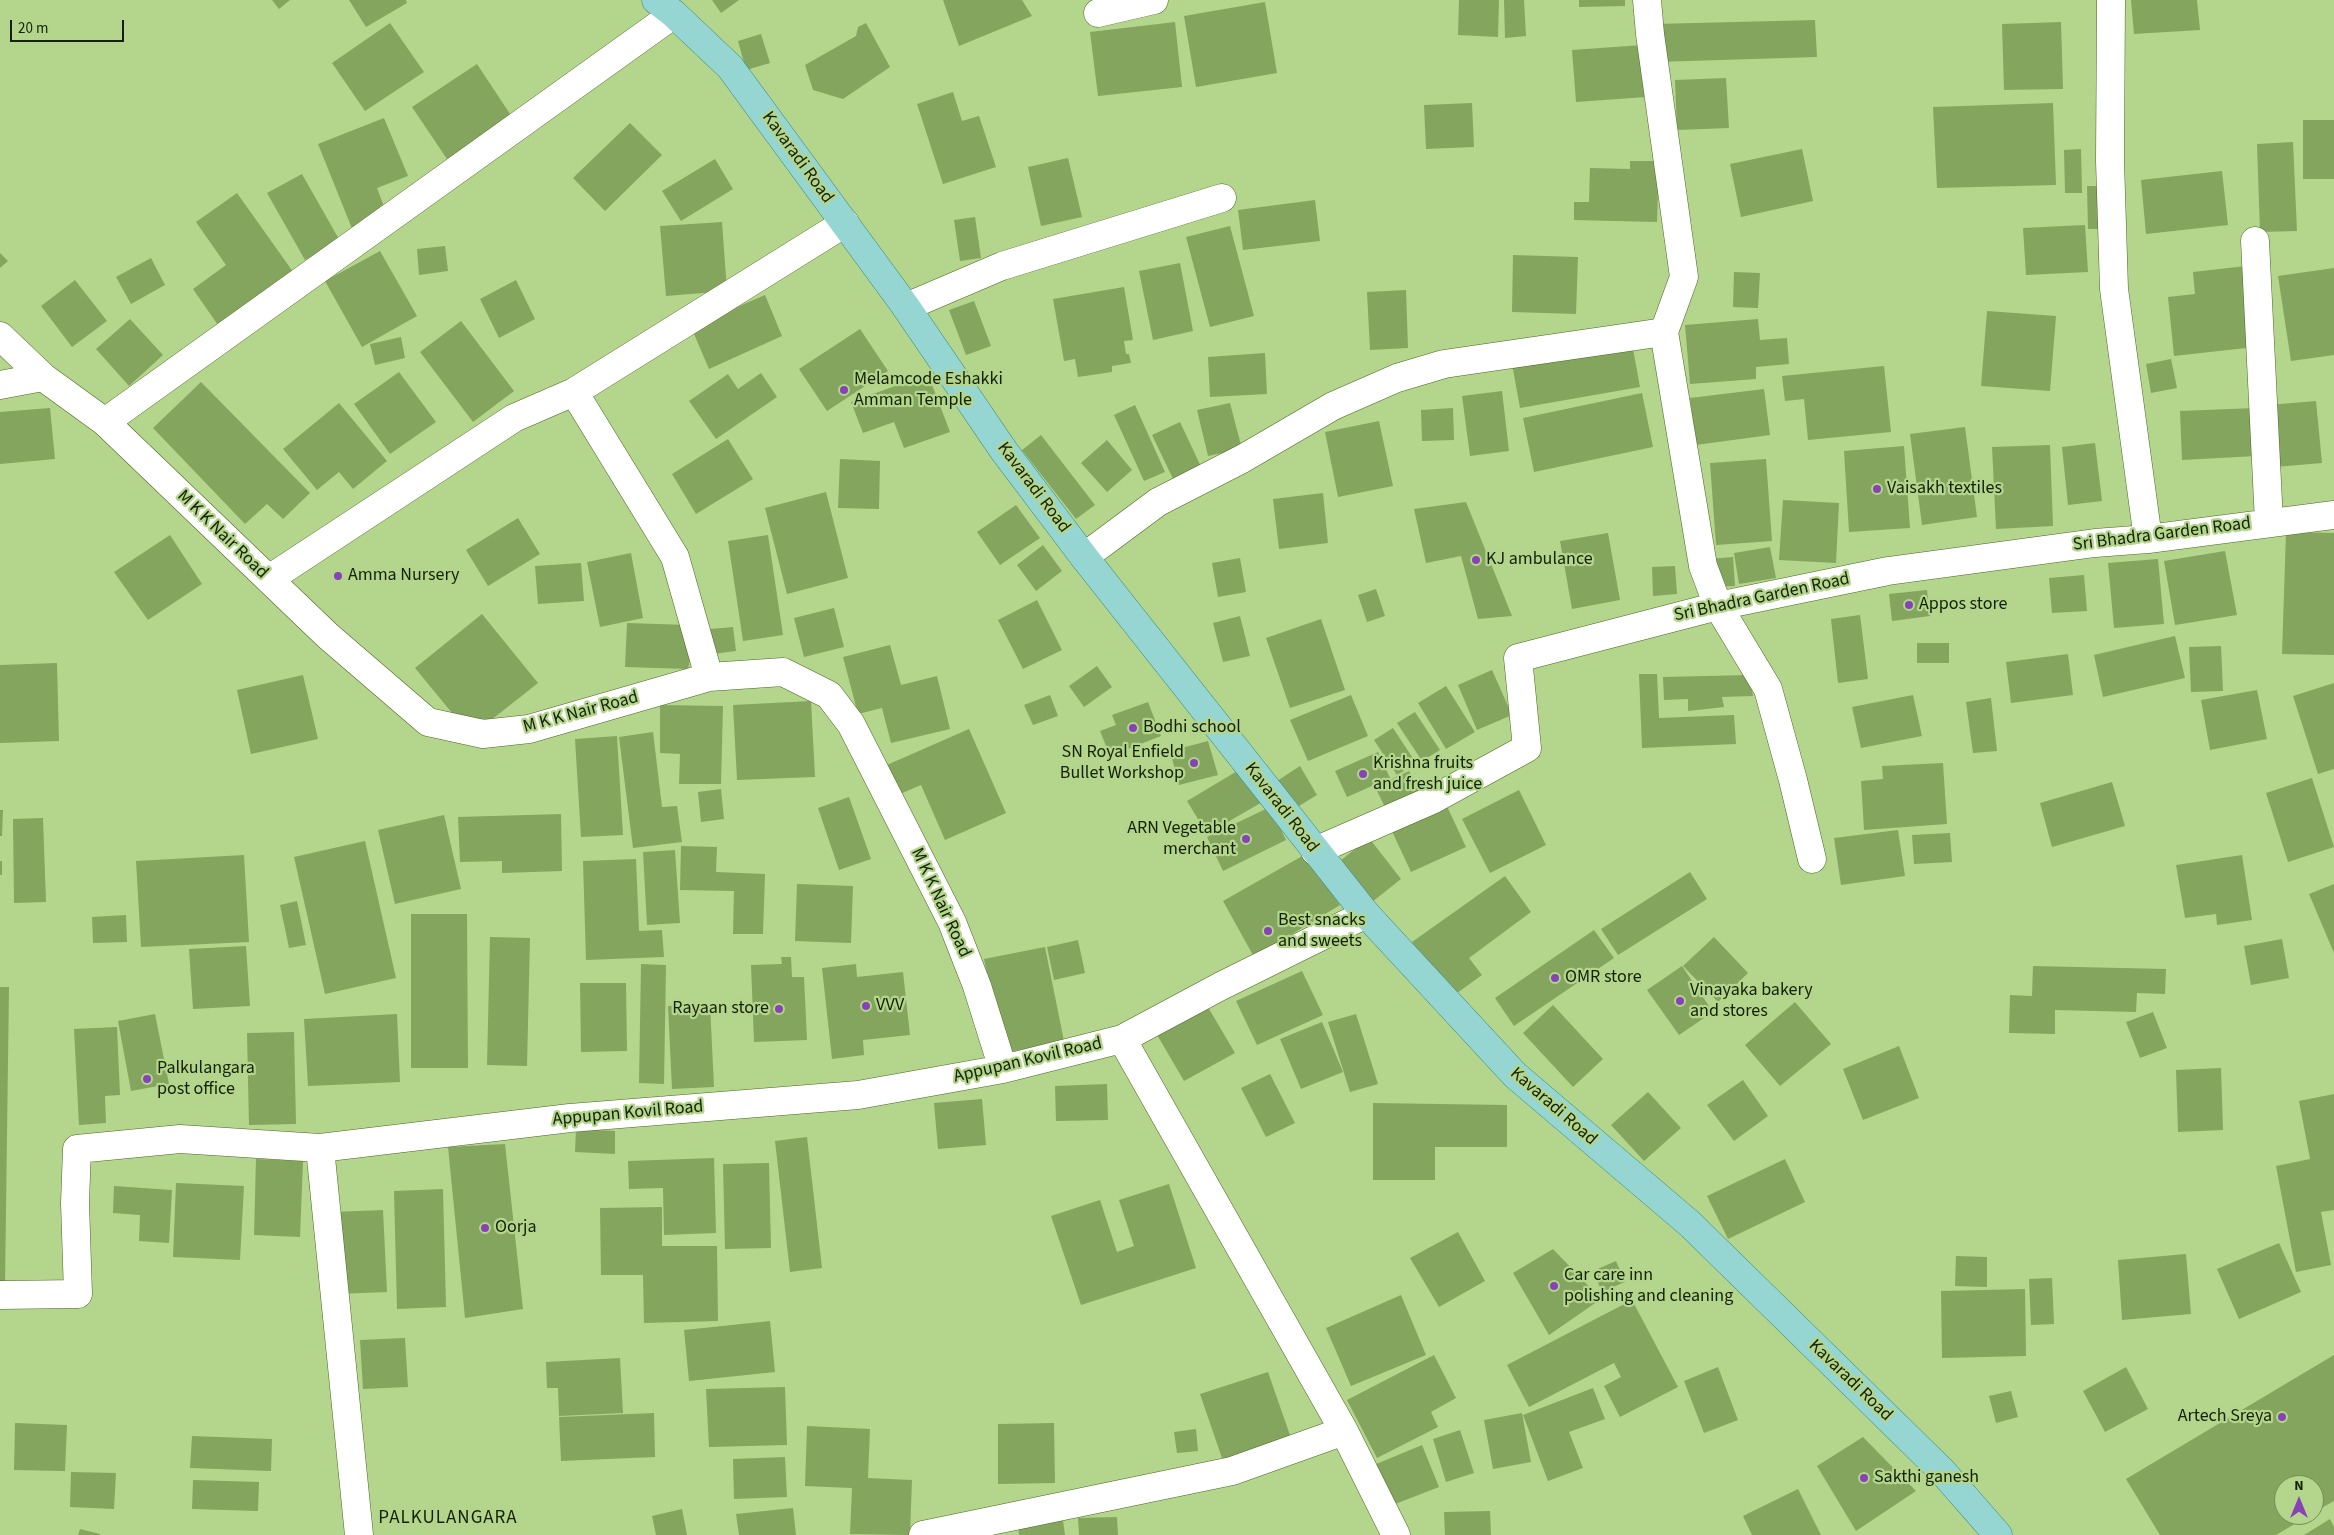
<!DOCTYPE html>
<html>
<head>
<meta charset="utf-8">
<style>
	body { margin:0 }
	#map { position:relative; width:2334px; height:1535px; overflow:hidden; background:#b3d58c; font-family:"Source Sans 3",sans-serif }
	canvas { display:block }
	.north { position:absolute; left:2274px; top:1475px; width:50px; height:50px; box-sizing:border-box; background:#b3d58c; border:1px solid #748d56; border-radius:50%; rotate:0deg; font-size:14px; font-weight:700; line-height:20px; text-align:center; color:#152104 }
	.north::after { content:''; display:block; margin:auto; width:18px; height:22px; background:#8742b6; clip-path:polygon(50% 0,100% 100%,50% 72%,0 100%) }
	.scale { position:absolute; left:10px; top:20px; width:114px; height:22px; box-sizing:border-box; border:2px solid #152104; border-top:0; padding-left:6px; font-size:15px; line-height:18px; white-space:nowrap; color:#152104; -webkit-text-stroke:4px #b3d58c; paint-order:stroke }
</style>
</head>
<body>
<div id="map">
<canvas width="2334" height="1535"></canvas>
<div class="north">N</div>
<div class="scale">20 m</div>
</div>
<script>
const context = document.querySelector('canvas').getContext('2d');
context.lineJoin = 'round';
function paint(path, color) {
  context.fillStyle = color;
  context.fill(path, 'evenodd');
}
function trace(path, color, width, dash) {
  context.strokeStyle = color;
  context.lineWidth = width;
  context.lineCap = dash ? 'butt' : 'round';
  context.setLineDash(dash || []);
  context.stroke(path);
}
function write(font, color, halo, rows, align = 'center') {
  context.font = font + ' "Source Sans 3",sans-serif';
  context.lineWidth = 4.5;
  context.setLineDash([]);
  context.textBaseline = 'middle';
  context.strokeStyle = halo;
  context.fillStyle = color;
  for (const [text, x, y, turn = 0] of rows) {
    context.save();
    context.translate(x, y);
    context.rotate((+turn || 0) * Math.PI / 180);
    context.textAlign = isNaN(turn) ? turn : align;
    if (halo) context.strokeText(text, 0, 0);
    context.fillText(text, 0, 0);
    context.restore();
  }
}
paint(new Path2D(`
	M272,0H290L279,9Z
	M349,0H406L407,3L366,27Z
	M712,0H739L721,13Z
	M943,0H1022L1032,16L959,46Z
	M1459,0H1499L1498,37L1458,35Z
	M1504,0H1524L1526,36L1505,38Z
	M1579,0H1625V6L1579,7Z
	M2131,0H2197L2200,30L2134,34Z
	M1265,2L1277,73L1196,87L1184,16Z
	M1815,20L1817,57L1656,62L1655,24Z
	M1175,22L1182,87L1098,96L1090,32Z
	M2061,22L2063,89L2004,90L2002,24Z
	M390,23L424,72L365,111L332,63Z
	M866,23L890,67L843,99L813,90L805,65L856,36L858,27Z
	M761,34L770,63L746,70L738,41Z
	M1642,45L1646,97L1576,102L1572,50Z
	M477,64L514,120L449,162L412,107Z
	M1726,78L1729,128L1677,130L1675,80Z
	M953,92L962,121L979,116L996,167L943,184L917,104Z
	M1472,103L1474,147L1426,149L1424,105Z
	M2053,103L2056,185L1937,188L1933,107Z
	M384,118L408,176L377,188L388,217L353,231L318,144Z
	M2303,120H2334V179H2303Z
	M630,123L662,155L605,211L573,178Z
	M2293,142L2297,231L2260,232L2257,144Z
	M1802,149L1813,201L1741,217L1730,164Z
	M2081,149L2082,193H2065L2064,150Z
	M1068,158L1082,217L1041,226L1028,167Z
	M715,159L733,189L681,221L662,191Z
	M1630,161H1659L1657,222L1574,220V202H1589L1590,168L1630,169Z
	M2222,171L2228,225L2146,234L2141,180Z
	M302,174L340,241L305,260L267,193Z
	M2087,186H2104L2105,229H2088Z
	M237,193L296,276L220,328L193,289L226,265L196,222Z
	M1315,200L1320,241L1243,250L1238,210Z
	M975,217L981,258L960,261L954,220Z
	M722,222L727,291L666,296L660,226Z
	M2085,225L2088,272L2026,275L2023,228Z
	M1230,226L1254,316L1210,327L1186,237Z
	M445,246L448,271L419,275L417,249Z
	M380,251L417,316L362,347L325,281Z
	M0,253L8,261L0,268Z
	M1513,255L1578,257L1576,314L1512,312Z
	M151,258L165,285L131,304L116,277Z
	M1180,263L1193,331L1153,340L1139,271Z
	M2246,266L2255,347L2174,356L2168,297L2195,294L2193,272Z
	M2334,268V355L2291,361L2278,276Z
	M1734,272L1760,273L1758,308L1733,307Z
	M75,280L107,321L72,347L41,306Z
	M516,280L535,319L499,338L480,299Z
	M1124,287L1133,340L1124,341L1126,354H1129L1131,363L1112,366V372L1078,377L1075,359L1064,361L1053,299Z
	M1406,290L1408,348L1370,350L1367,292Z
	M765,295L782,336L709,369L691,327Z
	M974,301L991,346L966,355L949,310Z
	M1987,311L2056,316L2050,391L1981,386Z
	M130,319L163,355L129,386L96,349Z
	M1758,319L1760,340L1787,338L1789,364L1756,367V379L1690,384L1685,325Z
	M461,321L514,391L473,422L420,352Z
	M860,329L888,371L827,411L799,369Z
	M401,337L405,358L375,365L370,344Z
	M1632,343L1640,387L1520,408L1512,364Z
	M1265,353L1267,394L1210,397L1208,357Z
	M2171,359L2177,388L2151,393L2146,364Z
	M1884,366L1891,432L1808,440L1804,399L1785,401L1782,376Z
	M399,372L436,422L390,454L354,404Z
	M761,373L777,397L716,439L689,401L728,374L738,389Z
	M928,374L950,432L904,448L894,422L863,433L851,402Z
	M201,382L310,493L283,519L267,504L245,524L153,428Z
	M1764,389L1770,435L1696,445L1690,398Z
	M1502,391L1509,451L1470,456L1462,396Z
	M1642,393L1653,447L1534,472L1523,418Z
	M2316,401L2322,463L2275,467L2269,405Z
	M339,403L387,461L353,489L339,472L317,490L283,449Z
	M1230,403L1242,449L1208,456L1197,410Z
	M1135,405L1165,472L1144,481L1114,415Z
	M50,408L55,459L0,464V412Z
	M1453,408L1454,440L1422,441L1421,410Z
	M2255,408L2257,456L2182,460L2180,411Z
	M1379,421L1393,486L1338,497L1325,432Z
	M1180,422L1203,471L1175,483L1152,435Z
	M1965,427L1977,517L1922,525L1910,434Z
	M1041,435L1095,505L1076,519L1022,450Z
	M728,439L753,479L696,514L672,474Z
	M1107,440L1132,470L1107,492L1081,463Z
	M2095,443L2102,501L2068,505L2062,447Z
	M2050,445L2053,526L1996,529L1992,447Z
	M1904,446L1910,528L1849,532L1844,451Z
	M840,459L880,461L879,509L838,508Z
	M1766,459L1772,541L1716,545L1710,463Z
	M826,492L848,578L787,594L765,508Z
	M1323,493L1328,543L1279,549L1273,499Z
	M1783,500L1839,503L1836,563L1779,560Z
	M1466,502L1512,616L1478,619L1461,556L1426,563L1414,509Z
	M1016,505L1040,538L1000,565L977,532Z
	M518,518L540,554L488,586L466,550Z
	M2286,532L2334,533V655L2282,654Z
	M1608,533L1620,600L1572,609L1560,541Z
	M170,535L202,584L148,620L114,572Z
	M768,535L783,635L743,641L728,541Z
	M1043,545L1062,571L1036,591L1017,565Z
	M1770,547L1776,578L1739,584L1734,553Z
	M2225,551L2237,615L2175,625L2164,561Z
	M631,553L643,618L600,627L587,562Z
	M1733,557L1735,586L1711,587L1709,559Z
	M1240,558L1246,592L1218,597L1212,563Z
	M2158,559L2164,624L2114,628L2108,563Z
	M581,563L584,601L538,604L535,566Z
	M1675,566L1677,594L1653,596L1652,567Z
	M2084,575L2087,611L2052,613L2049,578Z
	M1376,589L1385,616L1367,622L1358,595Z
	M1927,590L1930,616L1892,621L1889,594Z
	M1037,600L1062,650L1023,669L998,620Z
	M834,608L844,647L804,657L794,618Z
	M482,614L538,683L471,736L415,668Z
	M1860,615L1868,679L1838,683L1831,619Z
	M1240,616L1250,656L1223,662L1213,623Z
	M1321,619L1345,690L1290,708L1266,638Z
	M627,623L689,625L693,645L688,669L625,667Z
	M733,627L736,651L713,654L710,629Z
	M2175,636L2185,678L2103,697L2094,655Z
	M1917,643H1949V663H1917Z
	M890,645L901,685L937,676L950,729L891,743L882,708L858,714L843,657Z
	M2221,646L2223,691L2191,692L2189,647Z
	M2068,654L2073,695L2011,703L2006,662Z
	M57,663L59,741L0,743V665Z
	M1097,666L1112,687L1084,707L1069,686Z
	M1492,670L1512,715L1477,730L1458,685Z
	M1639,674H1657L1659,718L1734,715L1736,744L1642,748Z
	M303,675L318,739L251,754L237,690Z
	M1749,675L1753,696L1722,697L1724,707L1688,711V699L1664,700L1663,677Z
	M2334,683V769L2318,774L2293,696Z
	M1446,686L1475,732L1446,749L1418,703Z
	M2257,690L2267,739L2210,750L2201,700Z
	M1050,695L1058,716L1033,725L1024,705Z
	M1351,695L1368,736L1308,761L1290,720Z
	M1913,695L1922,736L1861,748L1852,707Z
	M1991,698L1997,751L1973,753L1966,702Z
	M811,701L815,777L737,780L733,705Z
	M1148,702L1161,736L1110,756L1100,731L1116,725L1112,715Z
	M660,705L723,706L721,784H679L680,754L660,753Z
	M1415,712L1440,750L1422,761L1397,723Z
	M1393,728L1416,763L1397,775L1374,740Z
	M969,729L1006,813L945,840L921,785L893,797L880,768Z
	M653,732L662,807L677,806L682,842L633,848L619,737Z
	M617,736L623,835L581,837L575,739Z
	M1208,741L1218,775L1179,785L1170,751Z
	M1378,752L1390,778L1347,797L1335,771Z
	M1943,763L1947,824L1864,830L1861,781L1883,779L1882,766Z
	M1300,766L1317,795L1294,809L1277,781Z
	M1244,767L1264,801L1207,834L1187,801Z
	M1409,771L1421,797L1388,813L1375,787Z
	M2312,778L2334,847L2288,862L2266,793Z
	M2112,782L2125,826L2052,847L2040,803Z
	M721,789L724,819L701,822L698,792Z
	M1519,790L1546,845L1490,873L1462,819Z
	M849,797L871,859L839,870L818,808Z
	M1445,802L1466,847L1411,872L1390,827Z
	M1270,807L1286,840L1223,871L1207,837Z
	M0,810H3L2,836H0Z
	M561,814L562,871L502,873V861L460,862L458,817Z
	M444,815L461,889L395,904L378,830Z
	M43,818L46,902L14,903L13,819Z
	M1898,830L1905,876L1841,885L1834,838Z
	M1950,833L1952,862L1914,864L1912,835Z
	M1369,838L1401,879L1372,902L1340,861Z
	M365,841L396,978L325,994L294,857Z
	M681,846L717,847L716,872L765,874L763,934H733L734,891L680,890Z
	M675,850L680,923L647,925L643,852Z
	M244,855L249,942L141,947L136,861Z
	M1304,855L1340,905L1254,957L1223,901Z
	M2242,855L2252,920L2217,925L2216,914L2185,918L2176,865Z
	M636,859L639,931L662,930L664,957L586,960L583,861Z
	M0,861H2V875H0Z
	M1690,872L1707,899L1618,955L1601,929Z
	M1505,876L1531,912L1469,958L1482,975L1453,996L1412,942Z
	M797,884L853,886L851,943L795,941Z
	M2334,884V953L2309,894Z
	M297,901L306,945L289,948L280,905Z
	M411,914H467L468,1068H411Z
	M126,915L127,942L93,943L92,917Z
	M1594,930L1614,958L1514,1026L1495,998Z
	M490,937L530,938L527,1066L487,1065Z
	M1714,937L1748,973L1718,1002L1683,966Z
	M2282,939L2289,978L2251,985L2244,946Z
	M1078,940L1085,973L1054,980L1047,947Z
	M246,946L250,1006L193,1009L189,949Z
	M1045,947L1064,1041L1004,1053L984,959Z
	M781,957H791L792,977H804L807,1040L754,1042L751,965L782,964Z
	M641,964L666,965L664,1084L639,1083Z
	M856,964L857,977L903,972L910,1035L863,1040L864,1055L832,1059L822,968Z
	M1682,966L1713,1012L1679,1035L1647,990Z
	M2033,966L2166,969L2165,994L2137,993L2136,1012L2055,1010V1034L2009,1033L2010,995L2032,996Z
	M1302,971L1323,1015L1257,1045L1236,1001Z
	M580,983H626L627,1051L581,1052Z
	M0,987H9L5,1284H0Z
	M1205,1002L1235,1053L1184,1081L1153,1028Z
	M1795,1002L1831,1044L1780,1086L1745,1045Z
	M710,1004L714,1087L672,1089L668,1006Z
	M1553,1005L1603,1059L1573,1087L1523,1033Z
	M2153,1012L2167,1048L2140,1058L2126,1022Z
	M155,1014L169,1084L131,1091L118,1021Z
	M397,1014L400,1082L308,1086L304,1019Z
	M1356,1014L1378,1084L1350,1092L1328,1022Z
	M1322,1022L1343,1072L1301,1089L1280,1039Z
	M117,1027L120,1095L105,1096L106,1123L79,1125L74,1029Z
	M294,1032L296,1124L249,1125L247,1033Z
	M1899,1046L1919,1098L1863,1120L1843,1069Z
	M2221,1068L2223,1130L2178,1132L2176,1070Z
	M1270,1074L1295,1123L1266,1137L1241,1088Z
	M1743,1080L1768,1116L1734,1141L1707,1105Z
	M1107,1084L1108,1120L1056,1121L1055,1086Z
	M1648,1092L1681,1128L1644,1161L1611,1125Z
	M2334,1094V1210L2321,1212L2331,1265L2296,1272L2276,1166L2310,1159L2299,1101Z
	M982,1099L986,1145L938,1149L934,1103Z
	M1373,1103L1507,1105V1147H1435V1180H1373Z
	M576,1129L615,1131V1154L575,1152Z
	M807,1137L822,1268L790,1272L775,1141Z
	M505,1144L523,1309L465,1318L448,1147Z
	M714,1158L716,1233L664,1235L663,1188L629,1189L628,1161Z
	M256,1159L303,1161L300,1237L254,1235Z
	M1785,1159L1805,1202L1728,1239L1707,1196Z
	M769,1163L771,1248L725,1249L723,1164Z
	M176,1183L244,1186L240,1260L173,1257Z
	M1169,1184L1196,1268L1081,1305L1051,1216L1100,1200L1117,1252L1134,1246L1119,1200Z
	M114,1186L172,1190L169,1243L139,1241L140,1215L113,1213Z
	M443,1189L446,1307L397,1309L394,1191Z
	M662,1207V1246H717L718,1321L644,1323L643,1275H601L600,1208Z
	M383,1210L387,1292L337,1294L333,1212Z
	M1458,1232L1485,1281L1439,1307L1410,1258Z
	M2279,1243L2301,1292L2239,1319L2217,1269Z
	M1553,1249L1601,1299L1549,1335L1513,1273Z
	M2186,1254L2191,1314L2122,1320L2118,1260Z
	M1956,1256L1987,1257V1287L1955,1286Z
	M1616,1261L1625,1282L1602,1292L1593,1271Z
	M2052,1278L2054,1324L2031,1325L2029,1279Z
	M2025,1289L2026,1356L1942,1358L1941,1291Z
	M1401,1295L1426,1355L1351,1386L1326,1328Z
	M1632,1300L1678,1387L1620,1417L1604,1386L1621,1377L1614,1363L1529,1407L1507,1365Z
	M770,1321L775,1372L689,1381L684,1330Z
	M405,1338L408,1387L363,1389L360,1340Z
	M1434,1355L1456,1398L1431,1412L1438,1427L1377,1458L1347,1400Z
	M2334,1355V1501L2314,1512V1485H2284V1515H2310L2276,1535H2160L2126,1479Z
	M620,1358L623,1413L559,1416L558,1388H547L546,1362Z
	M1718,1367L1738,1420L1704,1433L1684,1381Z
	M2126,1367L2148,1409L2105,1432L2083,1391Z
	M1268,1372L1292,1441L1224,1464L1200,1394Z
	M785,1387L787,1445L709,1447L706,1389Z
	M1593,1388L1605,1419L1569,1432L1583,1468L1548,1481L1523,1415Z
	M2011,1391L2018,1417L1996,1423L1989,1396Z
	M654,1413L655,1457L561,1461L559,1417Z
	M1522,1413L1531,1462L1493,1469L1484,1420Z
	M15,1423L67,1425L65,1471L14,1470Z
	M1054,1423L1055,1483L998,1484V1424Z
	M807,1426L870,1429L868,1478L912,1480L910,1535L850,1534L852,1488L805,1486Z
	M1196,1429L1198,1451L1177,1453L1174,1432Z
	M1460,1430L1474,1473L1446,1482L1433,1439Z
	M192,1436L272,1439L271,1471L190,1468Z
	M1863,1437L1916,1491L1856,1531L1817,1466Z
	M1422,1445L1439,1487L1390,1506L1374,1465Z
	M785,1457L787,1497L734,1499L733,1459Z
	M71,1472L116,1473L114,1509L70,1507Z
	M193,1480L259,1482L258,1511L192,1509Z
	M1798,1489L1821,1535H1752L1743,1516Z
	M793,1508L796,1535H739L736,1514Z
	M682,1509L687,1535H656L652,1516Z
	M1490,1511L1491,1535H1445L1444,1512Z
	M1062,1514L1065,1535H1019L1017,1520Z
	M1117,1517L1118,1535H1079L1078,1518Z
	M2330,1519L2334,1527V1535H2304Z
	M80,1529L100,1534V1535H78Z`), '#84a55d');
const minor = new Path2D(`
	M1647,0L1650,34L1684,277L1664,332L1703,566L1718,606L1768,689L1793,780L1812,859
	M2111,0L2110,161L2114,289L2148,539
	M1098,13L1154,0
	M2255,241L2269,522
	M906,307L1002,266L1222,198
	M0,336L43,377L105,422L328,636L428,722L483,734L529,729L709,677L783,672L829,695L851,724L952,922L977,986L1003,1069
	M0,385L43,377
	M574,392L675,557L709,677
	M105,422L674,14
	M1084,557L1158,502L1242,459L1333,406L1397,378L1444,364L1664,332
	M269,579L514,418L574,392L845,223
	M1315,851L1432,800L1527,748L1518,658L1718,606L1888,571L2095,543L2148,539L2334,515
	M1122,1039L1344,1431L1396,1535
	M320,1148L359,1535
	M0,1295L78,1294L75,1203L77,1149L180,1139L320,1148L570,1118L858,1095L1003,1069L1122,1039L1221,986L1366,914
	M923,1535L1232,1471L1344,1431`);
const major = new Path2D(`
	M656,0L674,14L730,67L906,307L1004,451L1084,557L1366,914L1515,1075L1690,1224L1942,1471L1998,1535`);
trace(minor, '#4a671f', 29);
trace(major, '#3b8576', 29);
trace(minor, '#fff', 28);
trace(major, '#95d6d2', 28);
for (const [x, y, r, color] of [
	[844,390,5,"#8742b6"],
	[1877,489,5,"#8742b6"],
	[1476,560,5,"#8742b6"],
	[338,576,5,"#8742b6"],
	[1909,605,5,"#8742b6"],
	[1133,728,5,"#8742b6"],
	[1194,763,5,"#8742b6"],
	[1363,774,5,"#8742b6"],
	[1246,839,5,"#8742b6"],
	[1268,931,5,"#8742b6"],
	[1555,978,5,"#8742b6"],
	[1680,1001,5,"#8742b6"],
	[866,1006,5,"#8742b6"],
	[779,1009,5,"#8742b6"],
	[147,1079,5,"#8742b6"],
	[485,1228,5,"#8742b6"],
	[1554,1286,5,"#8742b6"],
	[2282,1417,5,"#8742b6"],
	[1864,1478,5,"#8742b6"]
]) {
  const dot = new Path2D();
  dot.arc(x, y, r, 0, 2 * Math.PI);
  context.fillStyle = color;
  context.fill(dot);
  trace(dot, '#b3d58c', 2);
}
write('18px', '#152104', '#b3d58c', [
	["Kavaradi Road",797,158,54],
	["Kavaradi Road",1033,488,53],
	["M K K Nair Road",222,535,44],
	["Sri Bhadra Garden Road",2162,535,-7],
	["Sri Bhadra Garden Road",1762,598,-12],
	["M K K Nair Road",581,713,-15],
	["Kavaradi Road",1281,808,52],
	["M K K Nair Road",940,903,65],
	["Appupan Kovil Road",1028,1061,-13],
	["Kavaradi Road",1553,1107,41],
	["Appupan Kovil Road",628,1114,-5],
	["Kavaradi Road",1850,1381,44]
]);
write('18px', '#152104', '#b3d58c', [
	["Melamcode Eshakki",854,380],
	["Amman Temple",854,401],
	["Vaisakh textiles",1887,489],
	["KJ ambulance",1486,560],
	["Amma Nursery",348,576],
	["Appos store",1919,605],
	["Bodhi school",1143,728],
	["SN Royal Enfield",1184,753,"right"],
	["Bullet Workshop",1184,774,"right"],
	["Krishna fruits",1373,764],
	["and fresh juice",1373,785],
	["ARN Vegetable",1236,829,"right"],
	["merchant",1236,850,"right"],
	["Best snacks",1278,921],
	["and sweets",1278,942],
	["OMR store",1565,978],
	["Vinayaka bakery",1690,991],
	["and stores",1690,1012],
	["VVV",876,1006],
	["Rayaan store",769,1009,"right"],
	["Palkulangara",157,1069],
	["post office",157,1090],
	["Oorja",495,1228],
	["Car care inn",1564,1276],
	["polishing and cleaning",1564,1297],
	["Artech Sreya",2272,1417,"right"],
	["Sakthi ganesh",1874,1478]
], 'left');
context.letterSpacing = '1px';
write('19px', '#152104', '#b3d58c', [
	["PALKULANGARA",448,1519]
]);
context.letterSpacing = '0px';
</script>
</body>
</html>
